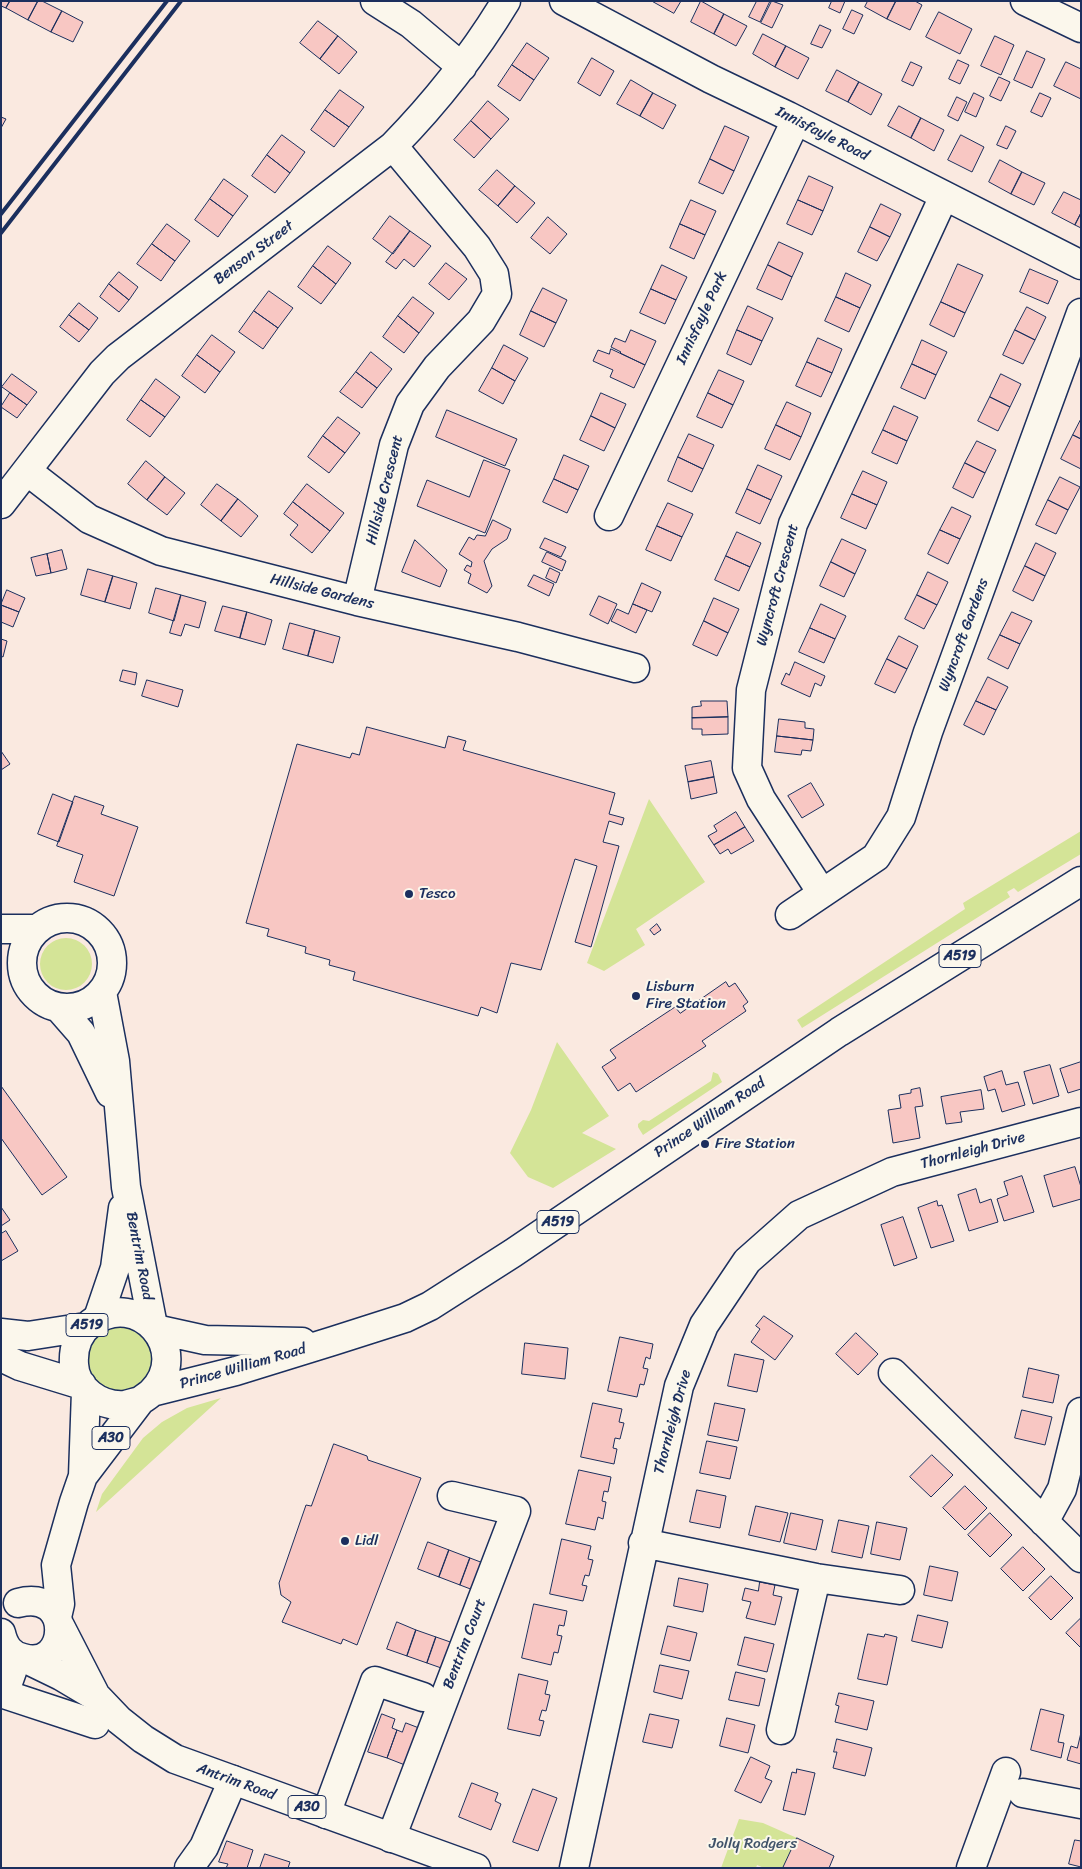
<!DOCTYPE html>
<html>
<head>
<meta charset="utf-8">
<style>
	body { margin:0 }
	#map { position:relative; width:1082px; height:1869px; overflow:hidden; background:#fae9e0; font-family:Sriracha,sans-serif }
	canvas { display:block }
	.frame { position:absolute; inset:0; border:2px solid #1b2f5e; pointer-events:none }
</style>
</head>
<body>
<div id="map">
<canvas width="1082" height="1869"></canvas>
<div class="frame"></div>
</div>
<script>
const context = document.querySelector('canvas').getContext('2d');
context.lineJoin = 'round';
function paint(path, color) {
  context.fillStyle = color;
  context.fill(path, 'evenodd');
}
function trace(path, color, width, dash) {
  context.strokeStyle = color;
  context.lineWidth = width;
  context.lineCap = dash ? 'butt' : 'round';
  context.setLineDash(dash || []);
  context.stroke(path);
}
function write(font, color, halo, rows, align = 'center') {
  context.font = font + ' Sriracha,sans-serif';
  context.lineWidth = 4;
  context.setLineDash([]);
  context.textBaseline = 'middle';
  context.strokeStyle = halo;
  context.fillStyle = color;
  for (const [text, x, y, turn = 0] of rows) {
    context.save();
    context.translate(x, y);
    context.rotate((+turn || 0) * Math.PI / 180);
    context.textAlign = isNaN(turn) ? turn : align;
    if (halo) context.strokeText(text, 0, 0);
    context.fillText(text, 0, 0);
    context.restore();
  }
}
paint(new Path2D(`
	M649,799L705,882L636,929L645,945L604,971L587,963Z
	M1081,831V854L1018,892L1014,888L1007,892L1010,897L802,1028L797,1020L965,909L963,903Z
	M40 964a26 26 0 1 1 52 0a26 26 0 1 1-52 0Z
	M557,1042L609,1116L582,1133L616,1149L553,1188L528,1177L510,1153L531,1110Z
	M713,1072L718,1074L722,1082L643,1135L638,1127V1124L643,1120L649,1121L711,1081Z
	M114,1322L145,1334C147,1341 152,1349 153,1356C156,1380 125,1401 104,1390C98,1386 92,1379 87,1374V1341Z
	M221,1398L96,1512L102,1494L143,1438L162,1422L187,1408Z
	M739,1819L763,1823L797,1838L783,1868H764L757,1865L756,1868H721Z`), '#d4e497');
const building = new Path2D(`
	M1,1H10L6,8L1,6Z
	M10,1H38L28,20L6,8Z
	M38,1H42L62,11L51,32L28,20Z
	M652,1H681L674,13Z
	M701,1L724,14L714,34L691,22Z
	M757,1H770L760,22L749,17Z
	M772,1L783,5L772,28L761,23Z
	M832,1H845L840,13L829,8Z
	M868,1H896L887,19L865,7Z
	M896,1H915L922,5L910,30L887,19Z
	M852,10L863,15L854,34L843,29Z
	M62,11L83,22L73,42L51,32Z
	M939,12L972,29L960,54L926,37Z
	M724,14L747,26L736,46L714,34Z
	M318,21L338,36L320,59L300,43Z
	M820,25L831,30L822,48L811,44Z
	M763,34L786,46L775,67L753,54Z
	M338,36L357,52L339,74L320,59Z
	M995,36L1014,45L1001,75L981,66Z
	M527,43L549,58L534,80L512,65Z
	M786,46L809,58L798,79L775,67Z
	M1027,51L1045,59L1032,88L1014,80Z
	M592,58L614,71L600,96L578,83Z
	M958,60L969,65L960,84L949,79Z
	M911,62L922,67L913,86L902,81Z
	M1066,62L1081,69V99L1054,86Z
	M512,65L534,80L520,101L498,86Z
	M837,70L859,82L848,102L826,91Z
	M999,77L1010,82L1001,101L990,96Z
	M631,80L653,93L640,116L617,104Z
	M859,82L882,94L871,115L848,102Z
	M340,90L364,107L349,127L325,110Z
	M653,93L676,105L663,129L640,116Z
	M974,93L984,98L976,117L965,112Z
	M1040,93L1051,98L1042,117L1031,112Z
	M957,97L967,102L958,121L948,116Z
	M488,101L509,119L491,139L471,121Z
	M899,106L921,118L911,138L888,126Z
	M325,110L349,127L334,147L311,130Z
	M1,117L6,119L1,128Z
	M921,118L944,130L934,151L911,138Z
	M471,121L491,139L474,158L454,140Z
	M725,126L749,137L734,171L710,159Z
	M1006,126L1016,131L1007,149L997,145Z
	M282,135L305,152L290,173L267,155Z
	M961,135L984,147L972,172L948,160Z
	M267,155L290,173L275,193L252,176Z
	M710,159L734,171L723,194L699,183Z
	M1000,160L1022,172L1011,194L989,182Z
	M497,170L515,186L498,206L479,190Z
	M1022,172L1045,183L1034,205L1011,194Z
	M809,176L833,187L823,211L798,200Z
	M224,179L248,196L233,216L210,199Z
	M515,186L535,203L517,223L498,206Z
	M1064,192L1081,200V213L1075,225L1052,213Z
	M210,199L233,216L218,237L195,220Z
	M691,200L716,211L705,235L680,224Z
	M798,200L823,211L812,235L787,224Z
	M881,204L901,214L890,237L870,227Z
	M1081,213V228L1075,225Z
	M390,216L410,231L393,254L373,239Z
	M548,217L567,234L550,254L531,238Z
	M167,224L190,241L175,261L152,244Z
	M680,224L705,235L694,259L670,248Z
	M870,227L890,237L877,261L858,252Z
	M410,231L431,246L414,267L404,259L396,269L386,262Z
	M779,242L803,253L792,277L768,265Z
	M152,244L175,261L161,281L137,264Z
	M328,246L351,263L336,284L313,266Z
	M446,263L467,279L449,300L429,284Z
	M958,264L983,275L965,313L941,302Z
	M662,265L687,277L676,300L651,289Z
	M768,265L792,277L782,300L757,289Z
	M313,266L336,284L321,304L298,287Z
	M1030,269L1058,281L1048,304L1020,292Z
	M119,272L138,287L129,300L109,284Z
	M846,273L871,285L860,308L836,297Z
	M109,284L129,300L119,312L100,297Z
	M543,288L567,300L556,323L531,311Z
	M651,289L676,300L665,324L640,313Z
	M269,291L293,308L278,328L254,311Z
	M413,297L434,313L419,333L398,316Z
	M836,297L860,308L849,332L825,321Z
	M941,302L965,313L954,337L930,325Z
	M79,303L98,318L89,330L69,315Z
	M748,306L773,318L762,341L737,330Z
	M1027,307L1046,317L1035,340L1015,330Z
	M254,311L278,328L263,349L239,332Z
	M531,311L556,323L544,347L520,335Z
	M69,315L89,330L79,342L60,327Z
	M398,316L419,333L404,353L383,337Z
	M631,330L656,341L645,365L620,353L621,352L611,347L615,338L625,342Z
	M737,330L762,341L751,365L727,354Z
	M1015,330L1035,340L1023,364L1003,355Z
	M212,335L235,352L220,372L197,355Z
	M818,338L842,349L832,373L807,362Z
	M922,340L947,352L936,375L912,364Z
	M504,345L528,358L515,381L492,368Z
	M611,349L645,365L634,388L610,377L613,370L593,361L598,350L609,354Z
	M371,352L392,369L377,388L356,372Z
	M197,355L220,372L205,393L182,376Z
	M807,362L832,373L821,397L796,386Z
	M912,364L936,375L925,399L901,388Z
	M492,368L515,381L503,404L479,391Z
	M719,370L744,381L733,405L708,393Z
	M356,372L377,388L362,408L340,392Z
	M12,374L37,392L27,405L2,387Z
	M1001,374L1021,384L1010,407L990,397Z
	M156,379L180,397L165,417L141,400Z
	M10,393L27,405L17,418L1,407Z
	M601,393L626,404L615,428L591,416Z
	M708,393L733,405L722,428L697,417Z
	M990,397L1010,407L998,431L978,421Z
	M141,400L165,417L150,437L127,420Z
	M787,402L811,413L801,437L776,425Z
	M894,406L918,417L907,441L883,430Z
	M447,410L517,439L505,466L436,437Z
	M591,416L615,428L604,451L580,440Z
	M338,417L360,433L345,453L323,436Z
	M1081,419V439L1073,435Z
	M776,425L801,437L790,460L765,449Z
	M883,430L907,441L897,464L872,453Z
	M689,434L714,445L703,469L678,457Z
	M1073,435L1081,439V469L1061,459Z
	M323,436L345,453L329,473L308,457Z
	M977,441L996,450L985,473L965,463Z
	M564,455L589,466L578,490L554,479Z
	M678,457L703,469L692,492L668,481Z
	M484,460L510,470L485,533L417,506L427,480L469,497Z
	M146,461L165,477L147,500L128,484Z
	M965,463L985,473L973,498L953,488Z
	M758,465L782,476L771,500L747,489Z
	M863,471L887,482L877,505L852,494Z
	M165,477L185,493L167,515L147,500Z
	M1060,477L1080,487L1068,510L1048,500Z
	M554,479L578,490L567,513L543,502Z
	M217,484L238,499L221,521L201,505Z
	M307,484L344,513L330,531L293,502Z
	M747,489L771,500L760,524L736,513Z
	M852,494L877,505L866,529L841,518Z
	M238,499L258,516L241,537L221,521Z
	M1048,500L1068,510L1056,534L1036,525Z
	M293,502L330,531L312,553L290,535L298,525L284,514Z
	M668,503L693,514L682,537L657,526Z
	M952,507L971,516L960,539L940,530Z
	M493,520L511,529L507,539L492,549L484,561L492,586L487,593L468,583L471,574L464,570L467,565L471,567L472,562L459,554L469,537L474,540L477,535L485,536Z
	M657,526L682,537L671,561L646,550Z
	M940,530L960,539L948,564L928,554Z
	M737,532L761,543L750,567L726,556Z
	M545,538L566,547L561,557L540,548Z
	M842,539L866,550L855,574L831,562Z
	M415,540L447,570L440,587L402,572Z
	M1036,543L1056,553L1045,576L1025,566Z
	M62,550L67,569L51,573L47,554Z
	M547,552L566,561L562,571L542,562Z
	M47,554L51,573L36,576L31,558Z
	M726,556L750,567L739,591L715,580Z
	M831,562L855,574L844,597L820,586Z
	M1025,566L1045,576L1033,601L1013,591Z
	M550,568L560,573L556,583L546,578Z
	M88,569L113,576L105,602L81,595Z
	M928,572L948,582L937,605L917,595Z
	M534,575L554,584L549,596L528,586Z
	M113,576L137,583L130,609L105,602Z
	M642,583L661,592L652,612L633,604Z
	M156,588L181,595L174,621L149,613Z
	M7,590L25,598L19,612L1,605Z
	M181,595L206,602L199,628L185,624L181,636L170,633Z
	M917,595L937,605L924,629L905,619Z
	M599,596L617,604L608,624L590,615Z
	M714,598L739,609L728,633L704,621Z
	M633,604L647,610L636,633L611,621L617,609L628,614Z
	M821,604L846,616L835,639L810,628Z
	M1,605L19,612L13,627L1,622Z
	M223,606L247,612L240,638L215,631Z
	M247,612L272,620L265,645L240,638Z
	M1012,612L1032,621L1020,644L1000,635Z
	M704,621L728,633L717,656L693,645Z
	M290,623L315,630L308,656L283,649Z
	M810,628L835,639L824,663L799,652Z
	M315,630L340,637L333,663L308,656Z
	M1000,635L1020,644L1008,669L988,659Z
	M899,636L918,646L907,669L887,659Z
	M1,639L7,641L3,657L1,656Z
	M887,659L907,669L895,693L875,684Z
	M795,662L825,676L821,686L815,683L810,697L781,684L786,673L789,675Z
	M123,670L137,673L135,685L120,681Z
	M988,677L1008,687L996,710L976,701Z
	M147,680L183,690L178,707L142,696Z
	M701,701H727L728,717L692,718V707L701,706Z
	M976,701L996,710L984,735L964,725Z
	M728,717V734L702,735V729H692V718Z
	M779,719L805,722V728L814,729L813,740L777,736Z
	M367,727L445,748L448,736L466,741L463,750L615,793L609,814L624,818L622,825L609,821L603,842L619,846L591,947L575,942L597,866L575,859L541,970L511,963L497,1013L481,1007L478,1016L353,980L355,972L329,965L330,960L305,953L306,947L267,936L269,929L246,923L297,744L350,758L352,753L359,755Z
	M777,736L813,740L811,751L802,750L801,755L775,752Z
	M1,751L10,764L1,770Z
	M711,761L714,777L688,782L685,766Z
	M714,777L717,793L691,799L688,782Z
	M811,783L824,805L802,818L788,796Z
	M53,794L73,802L59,842L38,834Z
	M75,796L104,806L101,814L138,827L114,896L74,882L83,855L57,846Z
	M736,812L745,827L714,845L708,836L717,831L714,826Z
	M745,827L754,841L731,854L728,849L720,854L714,845Z
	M657,924L661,930L654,935L650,930Z
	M726,982L729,987L735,983L748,1002L743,1006L746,1011L702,1041L706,1046L636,1092L630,1083L618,1091L602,1067L616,1058L610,1050L675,1007L680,1013Z
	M1081,1062V1089L1068,1093L1060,1069Z
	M1050,1065L1059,1096L1033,1104L1024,1072Z
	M1002,1071L1006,1085L1018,1082L1025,1105L1002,1112L995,1089L988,1091L984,1077Z
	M1,1086L67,1177L42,1195L1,1138Z
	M920,1088L923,1106L915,1107L920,1138L893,1143L888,1110L901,1108L899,1095L911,1093V1090Z
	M981,1090L984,1109L960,1112L962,1122L946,1124L941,1097Z
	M1075,1167L1081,1187V1199L1053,1207L1044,1176Z
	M1022,1176L1034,1212L1004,1221L997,1199L1008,1195L1004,1182Z
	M976,1189L980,1203L991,1199L998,1222L969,1231L958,1195Z
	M937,1201L938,1206L942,1205L954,1241L931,1248L918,1208Z
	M1,1207L10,1220L1,1226Z
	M903,1217L917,1258L894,1266L881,1225Z
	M6,1231L18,1251L1,1261V1234Z
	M764,1316L793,1336L775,1360L751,1342L760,1329L756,1326Z
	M856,1333L878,1354L858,1375L836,1354Z
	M620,1337L653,1344L650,1359L646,1357L643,1368L648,1369L644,1385L640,1384L637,1397L608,1391Z
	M525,1343L568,1348L565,1379L522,1374Z
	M735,1354L764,1360L757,1392L728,1386Z
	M1029,1368L1059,1375L1053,1403L1023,1397Z
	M593,1403L622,1409L619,1422L624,1423L620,1439L615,1438L613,1448L617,1449L614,1464L581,1457Z
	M715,1403L745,1409L738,1441L708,1435Z
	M1022,1410L1052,1417L1045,1445L1015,1438Z
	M707,1441L737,1447L730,1479L700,1473Z
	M334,1444L367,1456L368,1460L421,1478L357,1645L343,1639L341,1644L282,1622L291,1602L281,1595L279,1583L306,1505L311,1506Z
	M932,1455L953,1475L931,1497L910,1477Z
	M579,1470L611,1477L608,1492L604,1491L602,1501L606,1502L603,1519L598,1517L595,1530L566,1524Z
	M965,1486L987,1508L965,1530L943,1508Z
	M697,1490L726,1496L720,1528L690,1522Z
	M756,1506L788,1513L780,1542L749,1535Z
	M791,1513L823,1520L816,1550L784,1543Z
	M990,1513L1012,1535L990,1557L968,1535Z
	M839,1520L869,1526L862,1558L832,1552Z
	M877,1522L907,1528L900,1560L871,1554Z
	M562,1539L591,1546L588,1559L593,1560L589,1576L585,1575L582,1585L587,1586L583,1601L550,1594Z
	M428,1542L449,1550L439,1577L418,1569Z
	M1023,1547L1045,1569L1023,1591L1001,1569Z
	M449,1550L470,1558L460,1585L439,1577Z
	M470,1558L491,1566L481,1593L460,1585Z
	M930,1566L958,1572L952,1601L924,1595Z
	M1051,1576L1073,1598L1051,1620L1029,1598Z
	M679,1578L708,1584L703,1612L674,1606Z
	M760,1582L775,1585L773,1595L782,1597L775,1625L746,1618L751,1602L742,1600L745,1588L758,1591Z
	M534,1604L567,1611L564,1626L559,1625L557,1635L562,1636L558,1653L554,1652L551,1665L522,1658Z
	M918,1615L948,1622L942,1648L912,1641Z
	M1081,1618V1648L1066,1633Z
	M397,1622L416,1630L407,1656L387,1649Z
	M668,1626L697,1633L690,1661L661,1654Z
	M416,1630L436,1637L427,1663L407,1656Z
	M868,1634L884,1637L885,1634L897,1637L887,1685L858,1679Z
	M436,1637L456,1644L447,1670L427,1663Z
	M745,1637L774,1644L767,1672L738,1665Z
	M660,1665L689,1671L682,1699L654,1692Z
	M736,1672L765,1679L759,1706L729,1700Z
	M519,1674L548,1681L545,1694L550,1695L546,1711L542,1710L539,1720L544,1721L540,1736L508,1729Z
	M839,1693L874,1701L867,1730L835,1722L839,1706L836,1705Z
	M1041,1709L1064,1715L1058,1742L1064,1743L1061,1758L1031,1750Z
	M382,1714L395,1719L392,1728L397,1730L387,1758L368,1752Z
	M650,1714L679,1720L672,1748L643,1742Z
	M727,1718L755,1725L748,1753L720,1746Z
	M406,1723L419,1728L405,1765L387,1758L397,1730L402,1732Z
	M1081,1733V1764L1067,1760L1071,1746L1077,1748Z
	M837,1739L872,1748L865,1776L833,1768L837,1752H834Z
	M751,1757L770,1766L765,1778L772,1781L761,1803L735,1791Z
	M797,1769L815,1773L805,1815L783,1810L792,1772L796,1773Z
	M472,1783L498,1793L495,1801L501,1804L491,1830L459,1817Z
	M533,1789L557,1798L538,1851L513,1842Z
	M797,1838L834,1856L829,1868H783Z
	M1075,1840L1081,1841V1867L1069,1864Z
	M227,1841L253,1850L247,1868H226L228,1864L219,1862Z
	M265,1854L290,1862L288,1868H260Z`);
paint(building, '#f8c7c3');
trace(building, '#1b2f5e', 1);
const minor = new Path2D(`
	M375,1L411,24L462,67
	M564,1L711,79L788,116L1081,265
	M1025,1L1081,28
	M27,471L89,519L161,551L357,601L518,637L635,668
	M1,504L102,373L118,357L393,146C436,102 474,54 506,1
	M609,516L796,120
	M357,601L394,445L410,404L437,367L481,321L497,294L494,274L477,247L393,146
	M822,893L761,799L747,768L751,690L793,524L944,196
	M790,915L876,857L901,817L928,732L1081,313
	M22 963a45 45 0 1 1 90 0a45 45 0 1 1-90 0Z
	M1,929H37
	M102,992L115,1061L126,1187L153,1326
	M60,1009L81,1033L110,1093
	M98,1318L115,1268L123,1208
	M893,1373L1081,1558
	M1044,1522L1062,1489L1081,1412
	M643,1543L816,1578L900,1590
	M1,1693L95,1724
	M4,1694L17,1657
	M781,1730L816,1578
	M1023,1793L1081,1804
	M326,1814L375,1681L423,1697
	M391,1838L516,1511L452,1496
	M189,1868L204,1847L233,1780
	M574,1868L679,1386L704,1325L747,1261L799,1215L892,1172L1081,1122
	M971,1868L1006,1772`);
const major = new Path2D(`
	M155,1329L205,1340L302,1342
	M1,1333L28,1336L86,1327
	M1,1357L20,1366L82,1385
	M152,1392L236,1371L333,1341L405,1318L430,1306L513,1253L839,1032L1081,881
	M83,1476L86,1391
	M57,1617L60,1604L56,1565L74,1502L83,1476L140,1401C144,1398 149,1395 152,1392C193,1351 138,1287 91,1323C78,1333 73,1348 74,1364C75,1389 100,1407 125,1405C130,1404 135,1402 140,1401
	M60,1626L97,1698
	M1,1633C4,1646 10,1655 23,1658C69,1672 75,1588 18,1603
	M26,1659L61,1676L98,1698L119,1720L143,1739L175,1759L476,1868`);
trace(minor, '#1b2f5e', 31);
trace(major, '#1b2f5e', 31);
trace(minor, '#fbf7ec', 28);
trace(major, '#fbf7ec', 28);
trace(new Path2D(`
	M1,214L167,1
	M1,233L181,1`), '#1b2f5e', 4);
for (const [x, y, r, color] of [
	[409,894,5,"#1b2f5e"],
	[636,996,5,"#1b2f5e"],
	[705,1144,5,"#1b2f5e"],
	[345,1541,5,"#1b2f5e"]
]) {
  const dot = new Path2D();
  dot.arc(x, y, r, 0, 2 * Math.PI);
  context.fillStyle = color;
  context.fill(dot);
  trace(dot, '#fbf7ec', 2);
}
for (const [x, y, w] of [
	[960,956,42],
	[558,1222,42],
	[87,1325,42],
	[111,1438,38],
	[307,1807,38]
]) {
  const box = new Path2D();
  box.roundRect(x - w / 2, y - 11.5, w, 23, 4);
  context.fillStyle = '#fbf7ec';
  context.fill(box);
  trace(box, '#1b2f5e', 1);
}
write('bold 14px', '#1b2f5e', null, [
	["A519",960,956],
	["A519",558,1222],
	["A519",87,1325],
	["A30",111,1438],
	["A30",307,1807]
]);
write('15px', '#1b2f5e', '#fbf7ec', [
	["Innisfayle Road",822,134,27],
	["Benson Street",254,253,-37],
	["Innisfayle Park",702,318,-65],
	["Hillside Crescent",385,490,-76],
	["Wyncroft Crescent",778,585,-75],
	["Hillside Gardens",322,592,14],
	["Wyncroft Gardens",964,635,-70],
	["Prince William Road",710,1118,-34],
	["Thornleigh Drive",973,1151,-15],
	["Bentrim Road",139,1256,79],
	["Prince William Road",243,1367,-16],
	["Thornleigh Drive",673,1422,-75],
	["Bentrim Court",465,1644,-69],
	["Antrim Road",236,1782,20]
]);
write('15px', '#1b2f5e', '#fbf7ec', [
	["Tesco",419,894],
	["Lisburn",646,987],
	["Fire Station",646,1004],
	["Fire Station",715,1144],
	["Lidl",355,1541]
], 'left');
write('15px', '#405369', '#fbf7ec', [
	["Jolly Rodgers",753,1844]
]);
</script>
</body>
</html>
